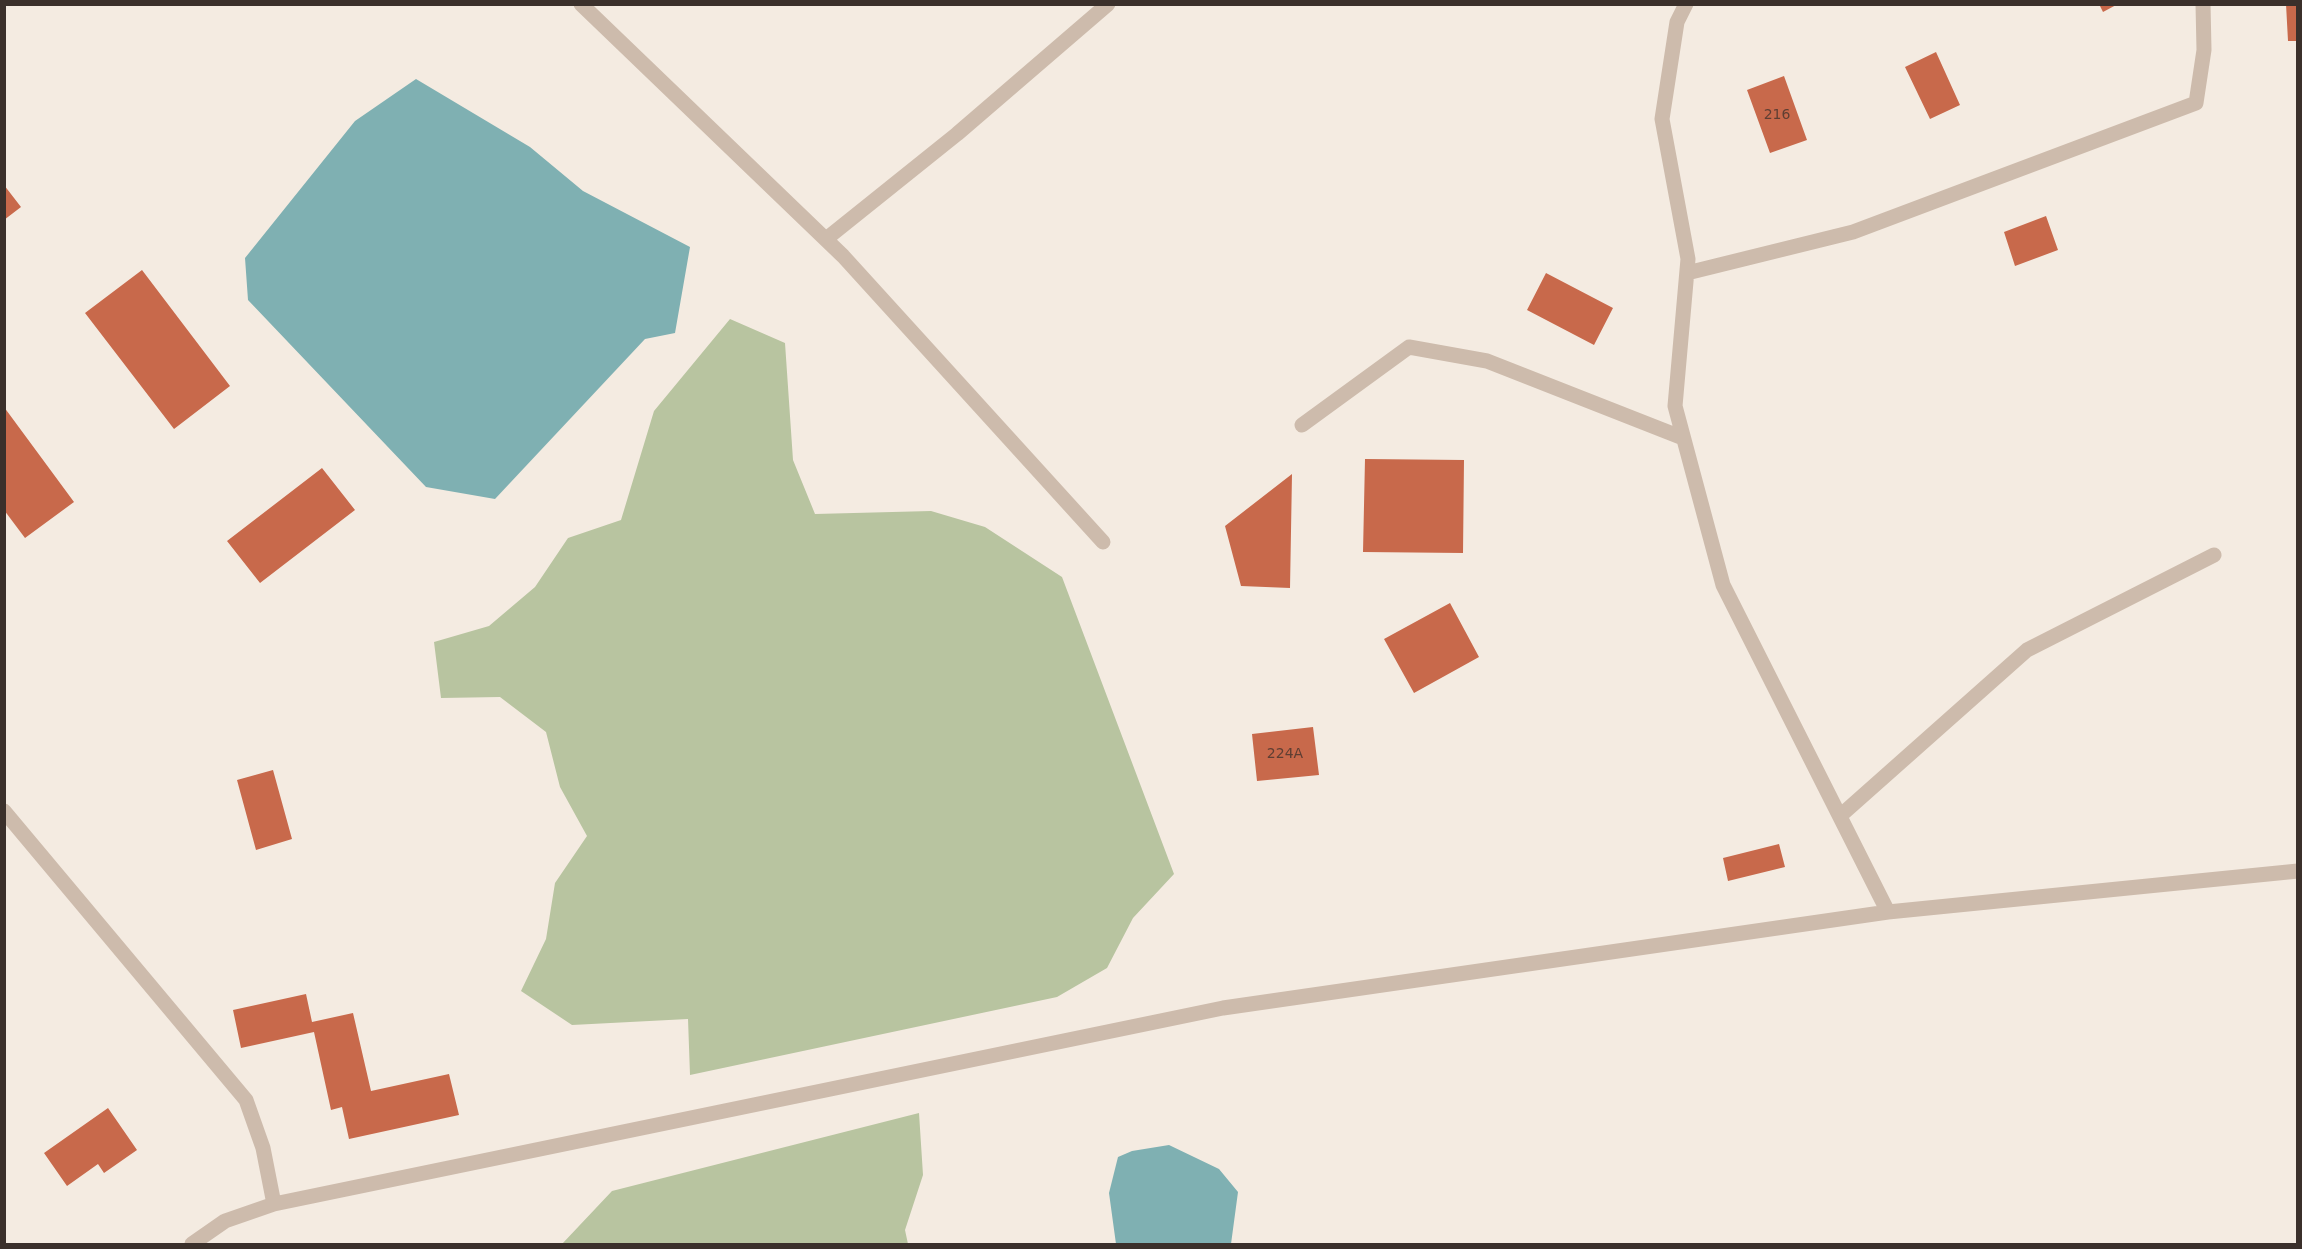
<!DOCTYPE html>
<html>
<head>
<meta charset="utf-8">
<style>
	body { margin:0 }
	#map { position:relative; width:2302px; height:1249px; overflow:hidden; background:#f4ebe1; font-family:"DejaVu Sans",sans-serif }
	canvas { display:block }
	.frame { position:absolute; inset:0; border:6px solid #3b302b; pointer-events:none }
</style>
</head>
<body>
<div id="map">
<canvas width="2302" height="1249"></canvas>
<div class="frame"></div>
</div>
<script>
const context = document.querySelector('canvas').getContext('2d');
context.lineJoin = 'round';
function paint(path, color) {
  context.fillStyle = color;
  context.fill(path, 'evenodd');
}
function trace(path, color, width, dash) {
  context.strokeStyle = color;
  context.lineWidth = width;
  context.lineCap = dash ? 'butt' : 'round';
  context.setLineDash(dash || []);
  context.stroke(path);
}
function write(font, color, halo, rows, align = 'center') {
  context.font = font + ' "DejaVu Sans",sans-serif';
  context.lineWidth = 4.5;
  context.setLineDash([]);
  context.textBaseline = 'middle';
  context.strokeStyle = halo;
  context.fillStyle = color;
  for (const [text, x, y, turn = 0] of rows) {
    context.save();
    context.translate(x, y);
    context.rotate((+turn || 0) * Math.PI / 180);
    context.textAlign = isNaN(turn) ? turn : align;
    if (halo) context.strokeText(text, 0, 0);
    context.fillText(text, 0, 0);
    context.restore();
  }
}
paint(new Path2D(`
	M730,319L785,343L793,460L815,514L931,511L985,527L1062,577L1174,874L1133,918L1107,968L1057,997L690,1075L688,1019L572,1025L521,991L546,939L555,883L587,836L560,787L546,732L500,697L441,698L434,642L489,626L535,587L568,538L621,520L654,411Z
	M919,1113L923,1175L905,1230L908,1244H562L612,1191Z`), '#b8c4a0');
paint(new Path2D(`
	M416,79L530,147L583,191L690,247L675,333L645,339L495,499L426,487L248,300L245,258L355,121Z
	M1169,1145L1219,1169L1238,1192L1231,1244H1116L1109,1193L1118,1157L1132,1151Z`), '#7fb0b2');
paint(new Path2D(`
	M2099,4H2118L2103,12Z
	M2286,4H2298V41H2288Z
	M1936,52L1960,105L1930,119L1905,67Z
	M1784,76L1807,140L1770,153L1747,90Z
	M4,185L21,207L4,220Z
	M2046,216L2058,250L2015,266L2004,232Z
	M142,270L230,386L174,429L85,313Z
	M1546,273L1613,308L1594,345L1527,310Z
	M4,407L74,502L25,538L4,510Z
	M1365,459L1464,460L1463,553L1363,552Z
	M322,468L355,510L260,583L227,541Z
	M1292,474L1290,588L1241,586L1225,526Z
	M1450,603L1479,657L1414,693L1384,639Z
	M1313,727L1319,775L1257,781L1252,734Z
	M273,770L292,839L256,850L237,780Z
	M1779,844L1785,867L1728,881L1723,858Z
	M306,994L312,1022L353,1013L371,1091L449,1074L459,1115L349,1139L342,1107L331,1110L314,1032L241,1048L233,1010Z
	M108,1108L137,1150L104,1173L98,1164L67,1186L44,1153Z`), '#c8694b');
trace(new Path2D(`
	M581,4L843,256L1103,542
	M1686,4L1677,22L1662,119L1688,259L1675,406L1723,585L1888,912
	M826,239L957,134L1108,4
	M1687,273L1853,232L2196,103L2204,50L2203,4
	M1302,425L1409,347L1487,361L1683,438
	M4,811L246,1100L263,1148L274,1204
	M1840,816L2027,650L2214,555
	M192,1244L225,1221L274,1204L1223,1008L1888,912L2298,871`), '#cdbbac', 15);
write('14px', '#5e3e33', null, [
	["216",1777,115],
	["224А",1285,754]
]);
</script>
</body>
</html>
